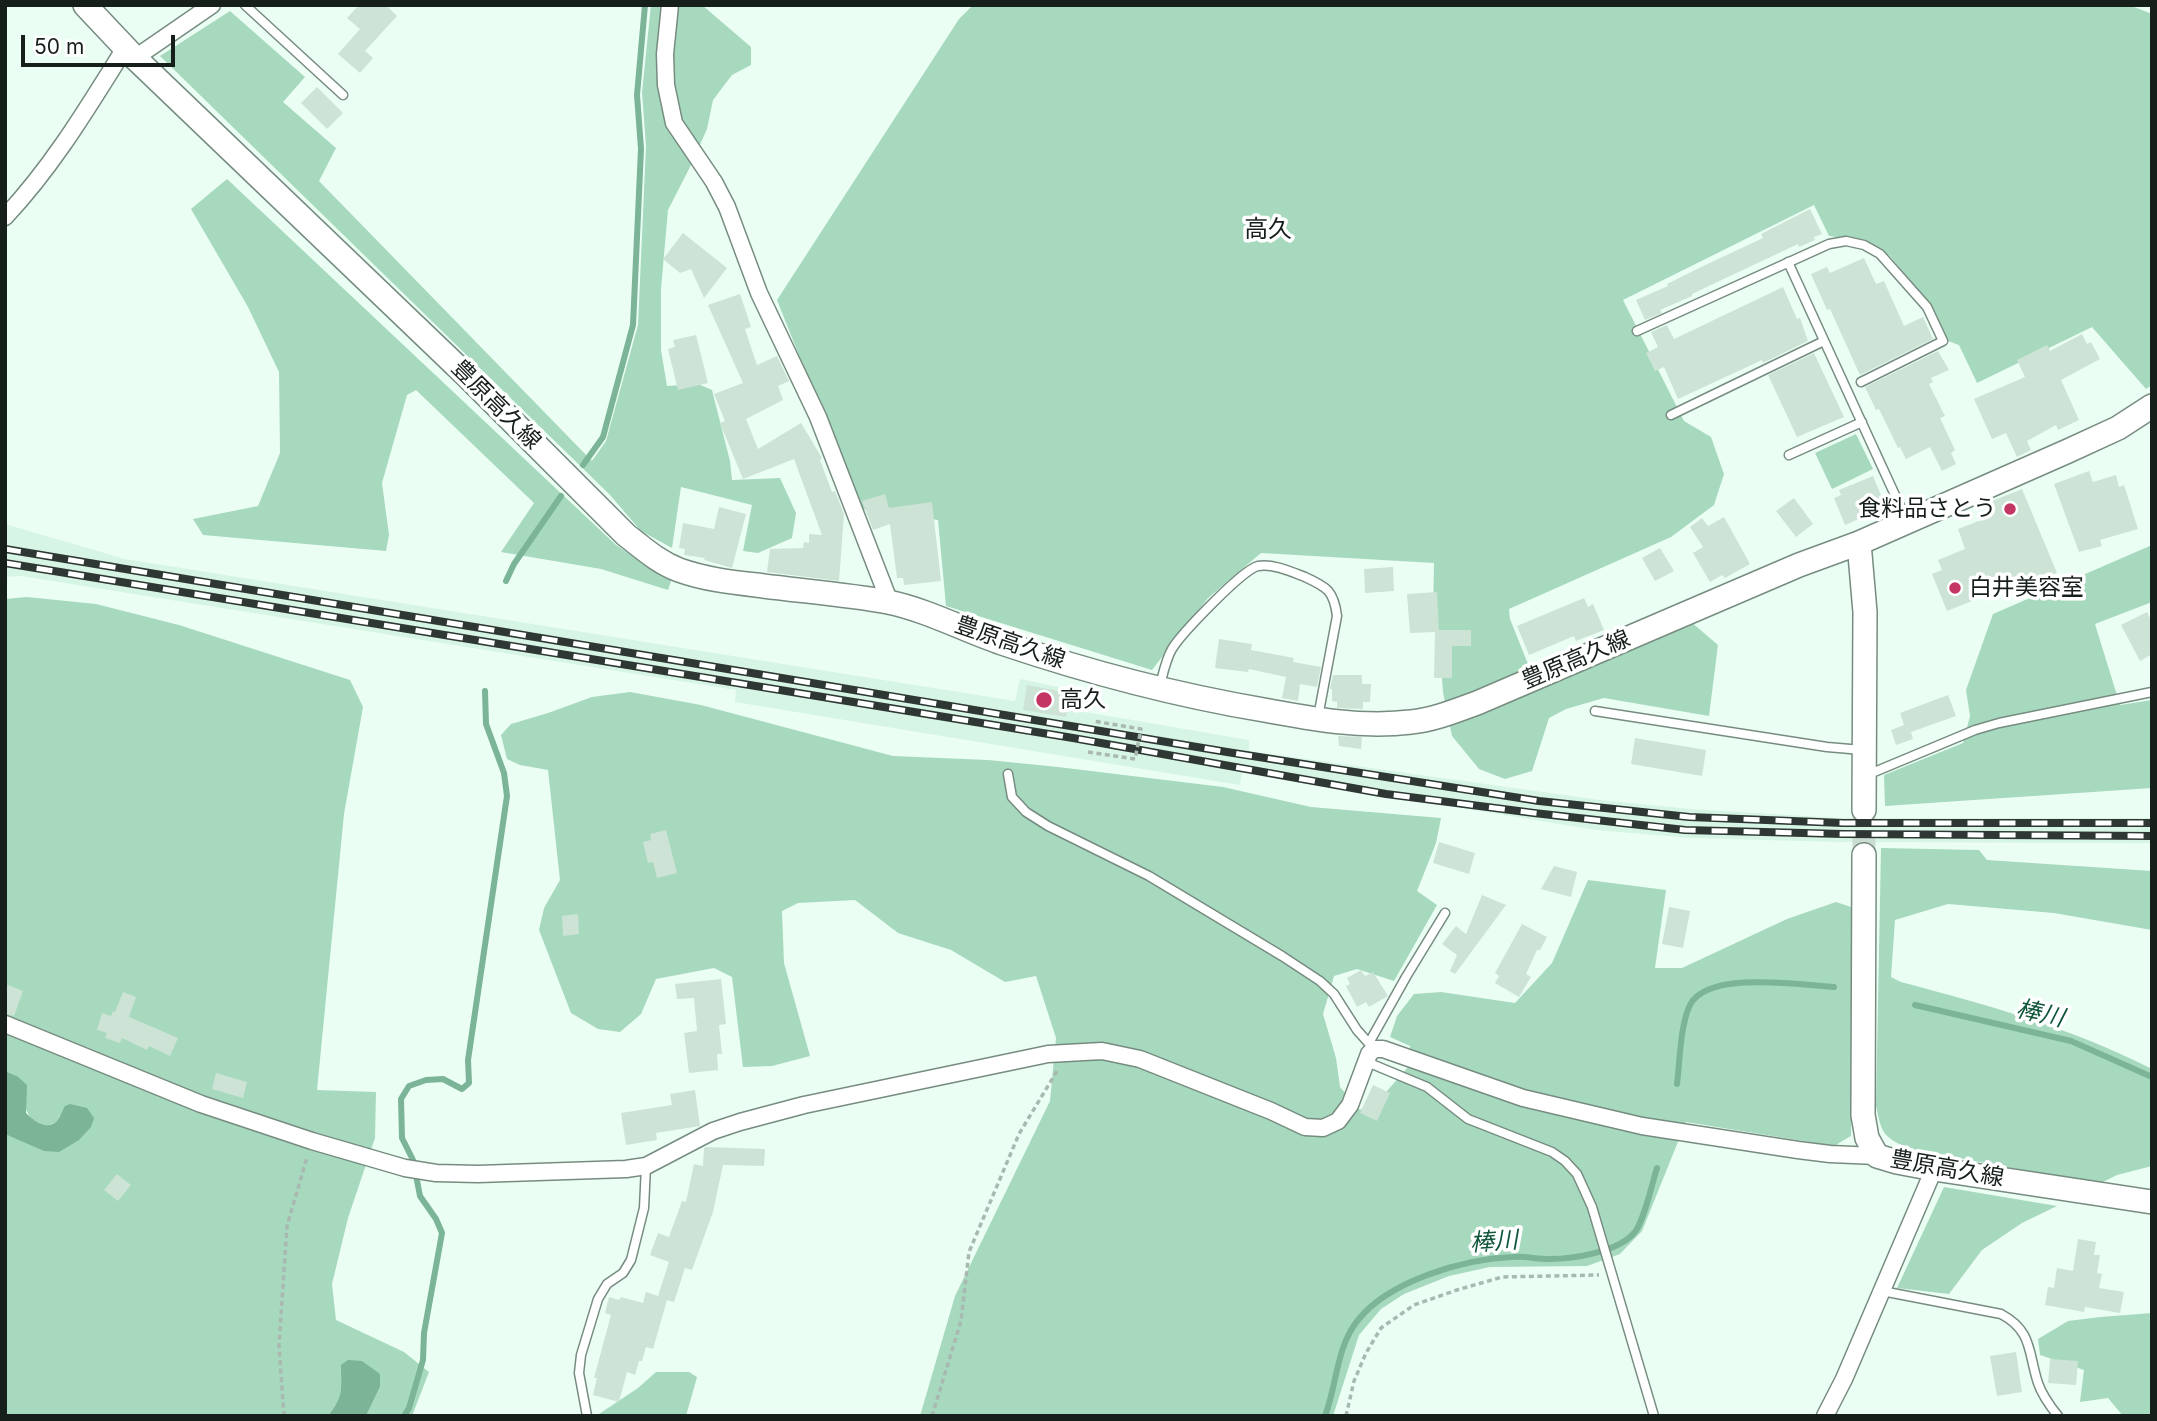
<!DOCTYPE html>
<html>
<head>
<meta charset="utf-8">
<style>
	body { margin:0 }
	#map { position:relative; width:2157px; height:1421px; overflow:hidden; background:#ebfef4; font-family:Inter,sans-serif }
	canvas { display:block }
	.frame { position:absolute; inset:0; border:7px solid #171f1b; pointer-events:none }
	.scale { position:absolute; left:21px; top:35px; width:154px; height:32px; box-sizing:border-box; border:4px solid #171f1b; border-top:0; padding-left:9px; font-size:21px; line-height:24px; white-space:nowrap; color:#171f1b; -webkit-text-stroke:5px #fff; paint-order:stroke }
</style>
</head>
<body>
<div id="map">
<canvas width="2157" height="1421"></canvas>
<div class="frame"></div>
<div class="scale">50 m</div>
</div>
<script>
const context = document.querySelector('canvas').getContext('2d');
context.lineJoin = 'round';
function paint(path, color) {
  context.fillStyle = color;
  context.fill(path, 'evenodd');
}
function trace(path, color, width, dash) {
  context.strokeStyle = color;
  context.lineWidth = width;
  context.lineCap = dash ? 'butt' : 'round';
  context.setLineDash(dash || []);
  context.stroke(path);
}
function write(font, color, halo, rows, align = 'center') {
  context.font = font + ' Inter,"Noto Sans JP",sans-serif';
  context.lineWidth = 7;
  context.setLineDash([]);
  context.textBaseline = 'middle';
  context.strokeStyle = halo;
  context.fillStyle = color;
  for (const [text, x, y, turn = 0] of rows) {
    context.save();
    context.translate(x, y);
    context.rotate((+turn || 0) * Math.PI / 180);
    context.textAlign = isNaN(turn) ? turn : align;
    if (halo) context.strokeText(text, 0, 0);
    context.fillText(text, 0, 0);
    context.restore();
  }
}
paint(new Path2D(`
	M5,524L125,559L1015,701L1020,679L1078,691L1074,710L1249,740V751L1600,800L1690,809L1839,818H2152V843L1839,842L1690,838L1596,830L1242,772L1240,785L735,702L736,690L21,576L5,577Z`), '#d6f5e4');
paint(new Path2D(`
	M651,5H702L751,47V65L732,75L713,100L707,129L689,169L668,210L661,289V350L667,386L698,384L712,390L730,461L732,480L780,478L796,513L792,538L758,553L743,551L752,505L681,487L672,548L641,531L610,495L160,56L230,11L305,77L283,102L336,148L319,181L592,461L606,441L638,325L646,146L642,92Z
	M973,5H2129L2152,14V385L2146,389L2092,327L1977,383L1959,345L1948,341L1931,306L1889,255L1866,241L1829,236L1814,205L1623,300L1684,421L1711,437L1724,474L1714,505L1671,537L1509,609L1510,619L1536,684L1690,621L1718,645L1709,716L1604,698L1566,709L1549,718L1532,771L1505,779L1479,769L1452,736L1443,692L1439,639L1433,613L1434,563L1261,553L1208,598L1152,670L946,606L938,520L860,509L777,300L959,19Z
	M227,179L616,545L671,581L668,590L601,569L501,552L534,503L416,390L407,395L382,483L389,535L386,551L203,535L193,519L258,506L280,453L279,372L248,307L191,209Z
	M1856,434L1873,469L1832,489L1815,453Z
	M2152,545V602L2095,624L2120,705L2152,700V788L1885,806L1884,775L1963,743L1970,716L1966,690L1993,614Z
	M27,597L96,604L179,625L350,680L363,707L344,814L317,1090L376,1092L375,1138L348,1218L332,1284L336,1320L404,1352L429,1372L412,1416H366L380,1387L341,1365C341,1390 344,1395 328,1416H5V1134L59,1152L60,1114L59,1120C28,1141 22,1097 17,1076L5,1071V599Z
	M630,692L701,705L893,756L988,760L1058,767L1223,787L1311,807L1441,818L1436,843L1417,891L1437,905L1394,981L1357,969L1334,976L1323,1014L1336,1058L1340,1087L1360,1110L1386,1092L1409,1066L1410,1046L1390,1037L1397,1016L1414,994L1441,992L1515,1003L1552,963L1588,880L1666,890L1655,968H1682L1787,919L1836,902L1854,908L1851,1136L1834,1146L1686,1122L1642,1231L1620,1254L1587,1266L1490,1267L1449,1276L1404,1294L1381,1309L1359,1335L1333,1416H920L955,1296L1050,1101L1056,1038L1036,976L1005,982L951,950L898,933L855,900L798,903L782,911L784,963L810,1056L772,1066L743,1067L732,977L714,968L656,979L641,1014L620,1032L598,1029L571,1013L539,930L544,908L560,880L548,770L520,765L507,759L501,735L511,724L548,713L592,697Z
	M1881,848L1979,850L1987,860L2152,871V930L2054,913L1948,904L1895,920L1891,977L1901,982C1987,1005 2072,1028 2152,1069V1166L2117,1175L2099,1184L1909,1149C1883,1136 1882,1135 1876,1106Z
	M1944,1187L2057,1206L2022,1223L1982,1250L1949,1294L1897,1288Z
	M2152,1313V1416H2123L2108,1398L2080,1402L2084,1370L2040,1355L2038,1339L2068,1321L2100,1317Z
	M656,1372H689L697,1377L686,1416H596L638,1388Z`), '#a7d9be');
paint(new Path2D(`
	M5,1071L17,1076L27,1085L26,1113C34,1121 46,1131 57,1121C60,1118 62,1111 65,1106L70,1104L87,1108L94,1118L91,1127L79,1140L59,1152L44,1151L5,1134Z
	M348,1360L362,1361L380,1374V1387L366,1416H328C344,1395 341,1390 341,1365Z`), '#7bb497');
trace(new Path2D(`
	M583,465L603,437L633,325L641,149L637,95L645,5
	M506,581L514,564L561,496
	M1915,1005L2071,1041L2152,1077
	M1677,1084C1680,1061 1680,1026 1690,1005C1708,970 1801,985 1834,987
	M404,1416L409,1408L423,1360L424,1333L442,1233L436,1219L420,1196L413,1160L402,1138L401,1099L409,1086L426,1080L443,1079L462,1089L469,1083L468,1060L507,796L504,773L486,724L485,691
	M1325,1416C1337,1385 1336,1347 1358,1320C1389,1281 1463,1259 1512,1257C1524,1256 1537,1259 1549,1259C1573,1259 1618,1252 1634,1233C1644,1222 1652,1183 1657,1168`), '#7bb497', 6);
paint(new Path2D(`
	M359,5H386L397,16L365,51L373,58L360,73L338,54L360,29L347,18Z
	M317,87L343,113L327,129L301,103Z
	M1810,209L1822,234L1814,237L1815,240L1799,247L1798,244L1692,294V296L1660,310L1662,313L1645,320L1636,300L1668,286L1667,284L1699,268L1763,238L1761,234Z
	M683,233L727,268L704,298L691,269L680,273L663,259Z
	M1864,258L1876,284L1884,281L1904,326L1923,317L1933,339L1860,375L1830,309L1827,310L1811,274L1827,267L1830,273Z
	M1783,287L1797,319L1800,318L1808,341L1763,363L1762,360L1678,399L1664,367L1655,371L1646,353L1658,347L1651,332L1667,325L1674,339Z
	M740,294L751,327L745,329L757,365L777,356L789,381L778,386L783,400L746,419L758,449L801,423L822,458L820,460L832,492L835,491L844,514L839,581L767,572L770,549L803,548L804,542L809,543V534L822,535L794,459L743,479L720,423L725,421L714,394L743,383L708,305Z
	M2082,334L2087,344L2091,342L2100,359L2061,380L2079,420L2058,430L2056,425L2027,441L2031,450L2017,457L2006,433L1992,439L1974,399L2025,377L2017,360L2047,345L2050,351Z
	M696,335L708,383L678,390L668,349L675,347L673,340Z
	M1938,351L1949,370L1931,378L1933,382L1929,384L1945,416L1940,418L1955,450L1951,453L1956,464L1942,471L1930,447L1906,459L1900,447L1898,448L1879,409L1876,410L1865,387Z
	M1814,353L1844,417L1797,437L1768,375Z
	M2089,471L2093,482L2116,475L2119,487L2124,485L2138,529L2100,540L2102,546L2079,552L2054,484Z
	M1873,476L1887,510L1871,517L1870,514L1845,525L1834,498L1841,495L1839,490Z
	M2022,489L2057,573L2037,579L2035,573L1975,594L1977,599L1947,611L1932,574L1942,570L1938,560L1965,549L1958,529L1992,516L1987,503Z
	M885,494L889,508L932,502L941,581L904,585L903,578H897L890,524L873,530L862,501Z
	M1794,498L1813,524L1796,537L1776,511Z
	M719,507L746,514L732,568L704,560L705,558L684,555L685,549L679,548L683,523L714,529Z
	M1724,517L1750,564L1725,578L1722,575L1710,582L1693,553L1703,547L1690,527L1702,518L1708,526Z
	M1660,548L1674,571L1655,581L1642,558Z
	M1393,567L1394,591L1365,593L1364,569Z
	M1437,592L1439,630H1471V646H1452V678H1434L1435,632L1410,633L1407,594Z
	M1584,598L1588,607L1593,604L1604,630L1576,641L1574,636L1529,655L1517,626Z
	M2147,612L2152,622V654L2140,661L2121,625Z
	M1219,639L1252,644L1251,650L1294,658L1293,662L1321,667L1317,687L1300,684L1298,701L1282,698L1286,677L1249,669L1248,672L1215,668Z
	M1333,675H1362V684H1371L1370,702H1363V709L1337,708V702L1332,701V689H1330Z
	M1027,685L1070,693L1066,717L1023,710Z
	M1948,695L1956,716L1911,732L1913,739L1896,745L1891,730L1904,725L1900,713Z
	M1338,736L1362,737L1361,749L1339,746Z
	M1635,738L1706,750L1702,776L1631,764Z
	M666,830L677,873L657,878L653,862L648,863L643,842L651,840L650,834Z
	M1439,842L1475,853L1469,874L1433,863Z
	M1554,866L1577,872L1571,897L1541,889Z
	M1482,895L1506,905L1455,974L1450,971L1457,955L1442,944L1456,926L1466,934Z
	M1669,907L1690,911L1683,948L1662,944Z
	M578,914L579,934L563,936L562,916Z
	M1522,924L1547,937L1540,950H1537L1526,974L1531,977L1519,997L1495,983L1499,976L1495,973Z
	M1361,970L1365,976L1373,972L1388,996L1369,1007L1366,1002L1357,1007L1346,986L1350,984L1347,978Z
	M721,979L726,1024L719,1025L722,1054H717L718,1070L689,1073L684,1033L697,1031L694,998L677,999L675,984Z
	M5,984L23,991L14,1016L5,1014Z
	M123,992L136,997L129,1017L178,1038L170,1056L149,1046L147,1050L122,1038L120,1043L105,1038L107,1033L97,1030L102,1013L111,1016L113,1011L115,1012Z
	M216,1073L247,1082L243,1098L212,1089Z
	M1373,1085L1390,1093L1377,1121L1360,1113Z
	M695,1090L700,1126L656,1133L657,1140L626,1145L621,1113L672,1105L670,1094Z
	M706,1147L765,1149L764,1166L723,1165L713,1212L692,1270L685,1268L674,1302L667,1300L653,1349L646,1347L642,1361H639L635,1375L627,1372L619,1402L593,1395L597,1378H594L611,1315L605,1313L609,1297L619,1300L621,1297L643,1303L646,1292L658,1296L669,1262L650,1255L658,1233L669,1237L682,1201L686,1202L694,1164L703,1166L704,1148Z
	M117,1174L131,1185L118,1201L104,1190Z
	M2078,1239L2096,1242L2094,1255H2100L2097,1273L2102,1274L2099,1288L2124,1292L2120,1313L2085,1307L2084,1312L2045,1305L2048,1287L2054,1288L2057,1268L2073,1271Z
	M2016,1352L2022,1392L1997,1396L1990,1356Z
	M2050,1359L2078,1361L2076,1385L2048,1383Z`), '#cce3d6');
trace(new Path2D(`
	M1864,855V810`), '#cbddd3', 23, [23, 11]);
const lane = new Path2D(`
	M245,5L343,95
	M1788,262L1906,519
	M1637,331L1829,244L1846,241L1864,245L1880,254L1927,307L1943,341L1861,382
	M1671,415L1824,341
	M1789,455L1862,422
	M1160,685C1163,674 1166,659 1172,649C1181,634 1242,570 1258,566C1272,563 1292,572 1305,577C1327,587 1334,591 1337,616L1318,717
	M1595,711L1827,747L1862,750
	M1008,774L1012,797L1026,812L1048,826L1149,876L1282,956L1320,981L1334,994L1357,1030L1374,1049
	M1867,775L1975,730L1999,723L2152,692
	M1369,1043L1406,977L1445,913
	M1367,1062L1427,1087L1468,1119L1552,1152L1565,1161L1577,1174L1592,1207L1654,1416
	M1882,1291L2001,1314C2033,1331 2028,1353 2038,1383C2042,1395 2050,1406 2058,1416
	M587,1416L579,1373L581,1355L598,1299L607,1284L623,1273L631,1260L644,1208L646,1166`);
const street = new Path2D(`
	M670,5L665,54L666,85L674,123L714,182L727,207L759,293L818,417L890,603
	M135,58L212,5
	M5,217C53,166 88,107 125,48
	M5,1024L201,1104L312,1141L405,1168L436,1173L478,1174L626,1169L646,1166L713,1131L740,1122L804,1105L1048,1054L1102,1051L1140,1059L1271,1111L1305,1127L1323,1128L1338,1121L1350,1105L1369,1054L1374,1049H1383L1523,1098L1642,1126L1798,1150L1830,1154L1877,1156
	M1825,1416L1844,1379L1934,1169`);
const secondary = new Path2D(`
	M85,5L135,58L467,376L626,535C643,548 658,562 679,570C704,579 730,582 756,585C800,591 844,594 888,602C927,610 964,630 1002,643C1088,672 1175,695 1264,710C1312,719 1361,728 1411,722C1433,720 1455,711 1477,703L1799,565L1859,543L1865,612L1864,810
	M1859,543L2068,451L2118,428L2152,406
	M1864,855L1863,1115L1867,1138L1877,1156L1897,1162L1934,1169L2152,1202`);
trace(lane, '#778c81', 11);
trace(street, '#778c81', 19);
trace(secondary, '#778c81', 26);
trace(new Path2D(`
	M284,1416L279,1346L287,1226L307,1157
	M932,1416L961,1321L969,1252L1019,1134L1057,1071
	M1346,1416L1354,1381L1366,1353L1381,1328L1414,1305L1457,1290L1502,1277L1599,1275`), '#a9b8b0', 3.5, [5, 3.5]);
trace(lane, '#fff', 8);
trace(street, '#fff', 16);
trace(secondary, '#fff', 23);
const rail = new Path2D(`
	M5,549L1227,752L1539,801L1689,817L1843,823H2152
	M5,563L1073,738L1386,794L1534,813L1685,830L1843,834L2152,836`);
trace(rail, '#2e3733', 8);
trace(rail, '#fff', 5, [16]);
trace(new Path2D(`
	M1088,752L1135,759L1141,729L1093,721`), '#a9b8b0', 3.5, [5, 3.5]);
for (const [x, y, r, color] of [
	[2010,509,7,"#c33562"],
	[1955,588,7,"#c33562"],
	[1044,700,9,"#c33562"]
]) {
  const dot = new Path2D();
  dot.arc(x, y, r, 0, 2 * Math.PI);
  context.fillStyle = color;
  context.fill(dot);
  trace(dot, '#fff', 2.5);
}
write('23px', '#171f1b', '#fff', [
	["豊原高久線",496,405,45],
	["豊原高久線",1010,643,19],
	["豊原高久線",1576,660,-23],
	["豊原高久線",1947,1169,10]
]);
write('23px', '#171f1b', '#fff', [
	["食料品さとう",1996,509,"right"],
	["白井美容室",1969,588],
	["高久",1060,700]
], 'left');
write('24px', '#171f1b', '#fff', [
	["高久",1268,230]
]);
write('italic 24px', '#11573b', '#fff', [
	["棒川",2040,1014,13],
	["棒川",1494,1242,-4]
]);
</script>
</body>
</html>
